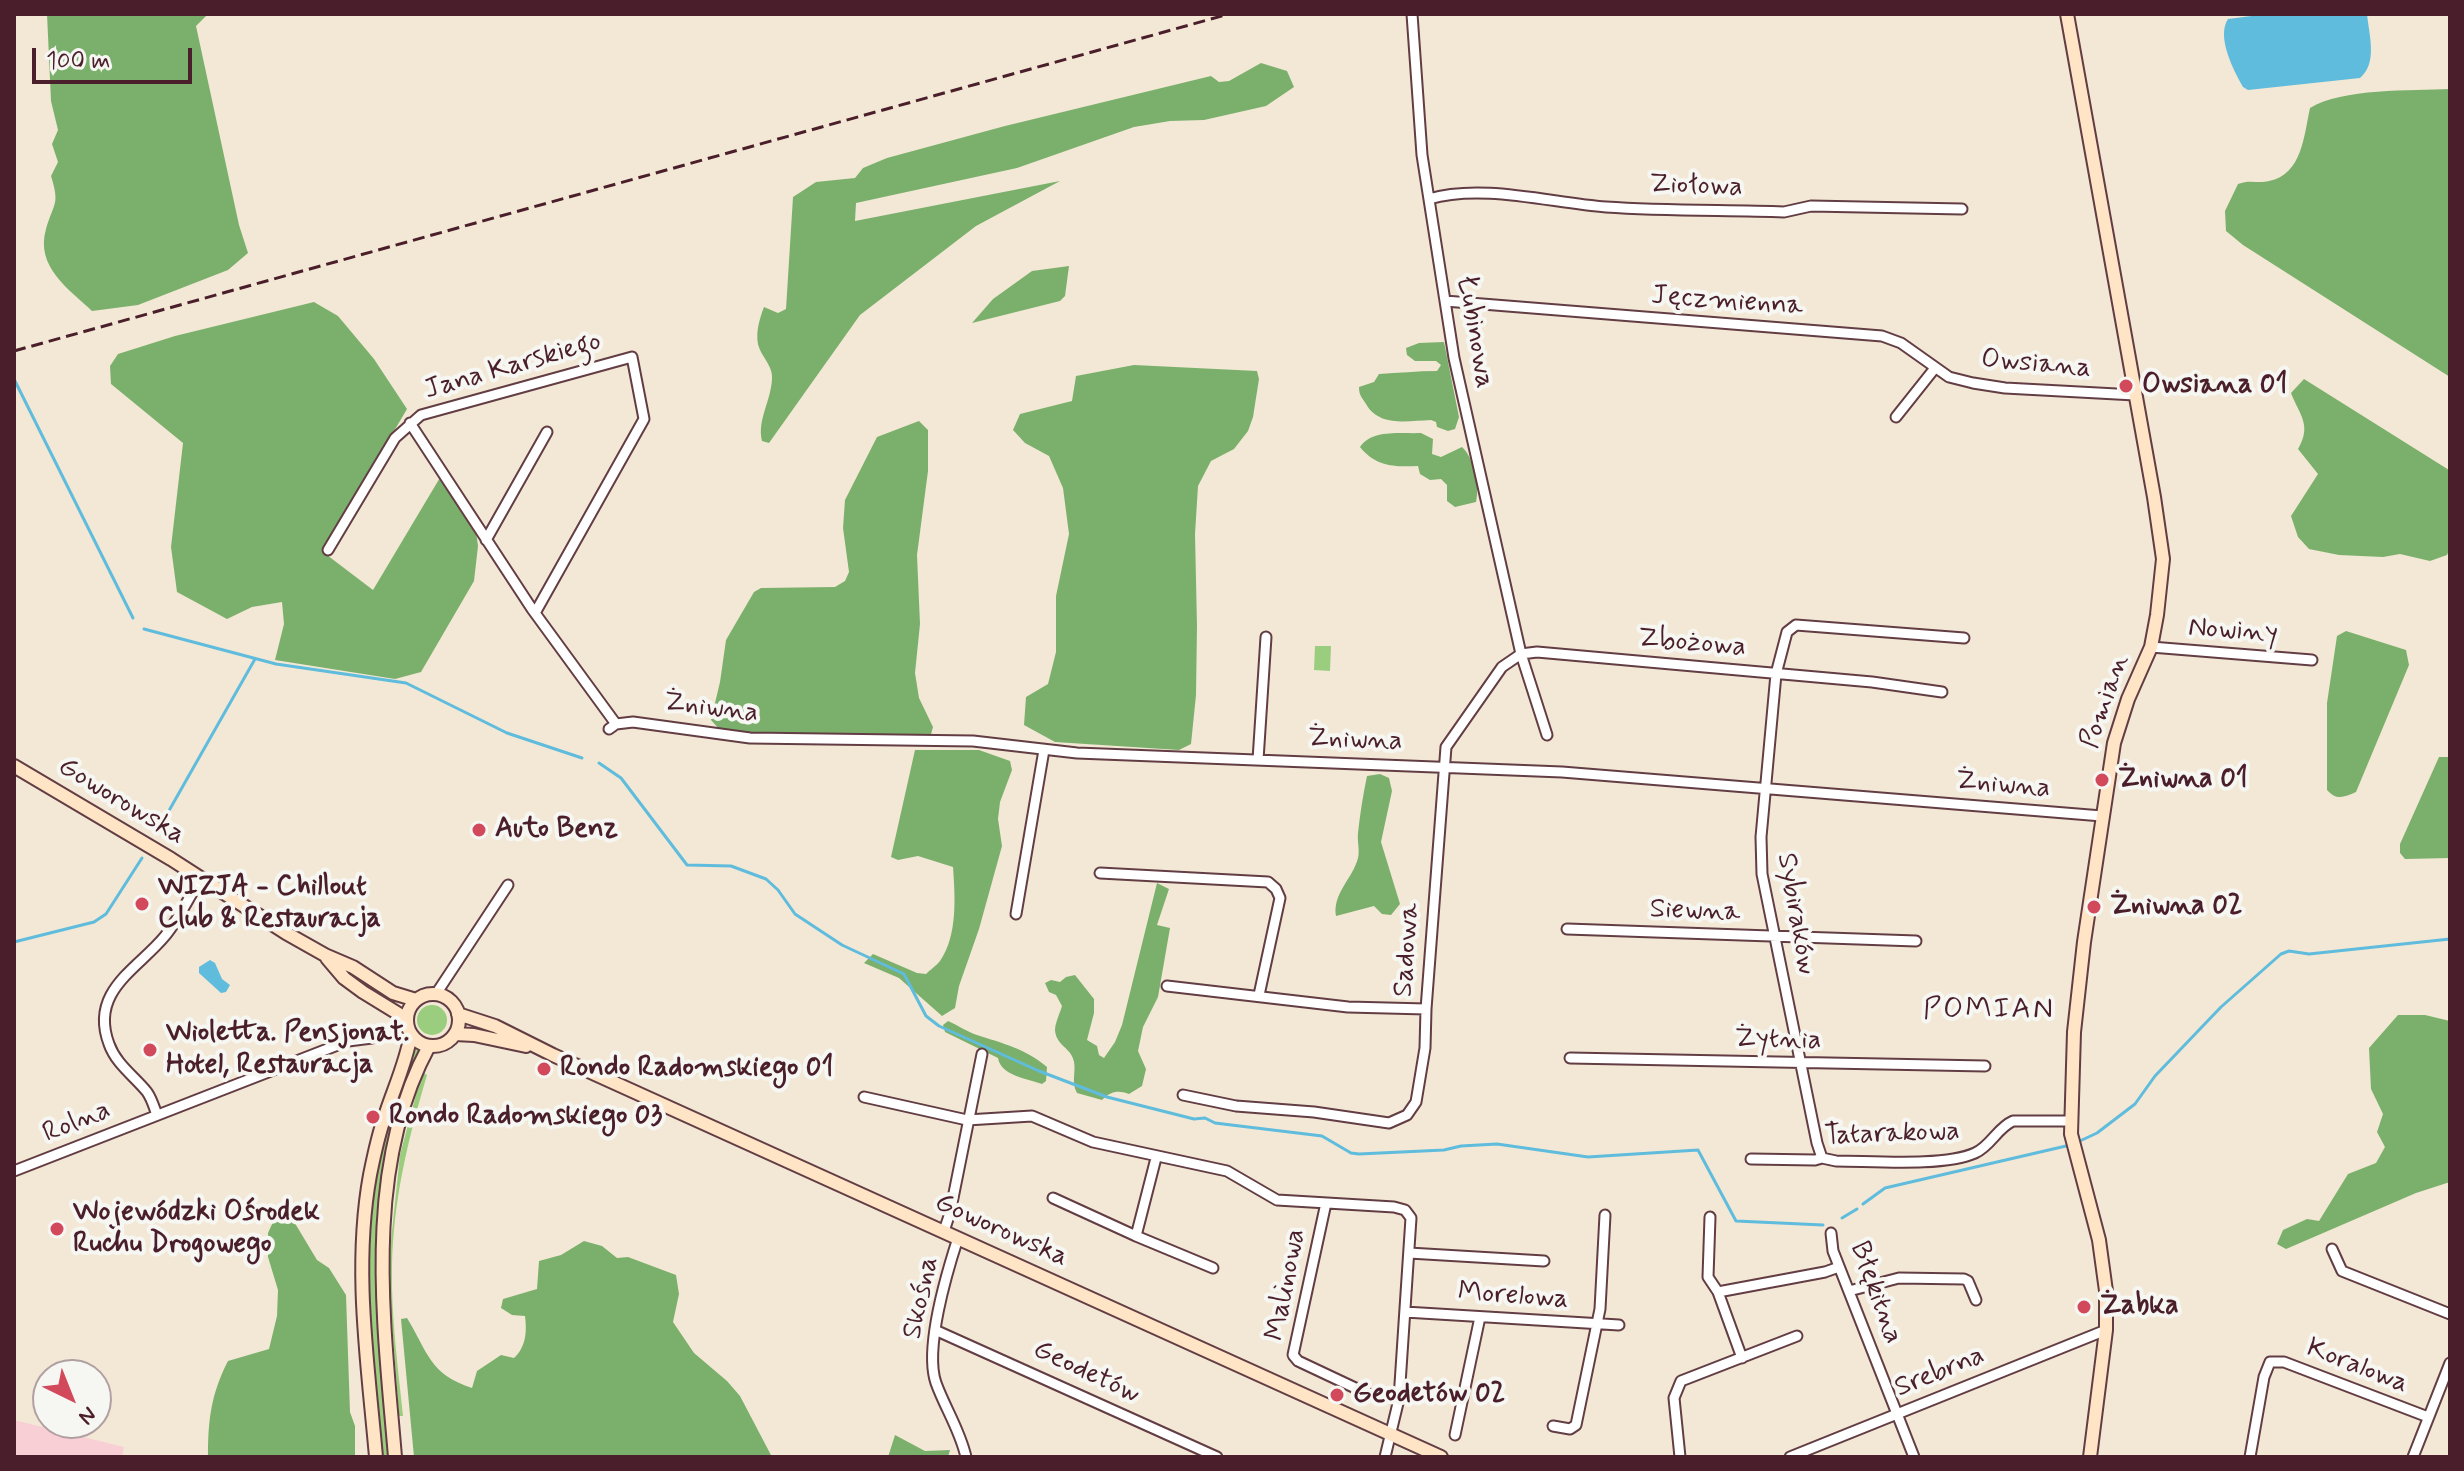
<!DOCTYPE html>
<html>
<head>
<meta charset="utf-8">
<style>
	body { margin:0 }
	#map { position:relative; width:2464px; height:1471px; overflow:hidden; background:#f3e8d5; font-family:Mynerve,sans-serif }
	canvas { display:block }
	.frame { position:absolute; inset:0; border:16px solid #4a1f2b; pointer-events:none }
	.north { position:absolute; left:32px; top:1359px; width:80px; height:80px; box-sizing:border-box; background:#f6f6f2; border:2px solid #b1a0a2; border-radius:50%; rotate:137deg; font-size:22px; font-weight:700; line-height:32px; text-align:center; color:#4a1f2b }
	.north::after { content:''; display:block; margin:auto; width:28px; height:36px; background:#d1495b; clip-path:polygon(50% 0,100% 100%,50% 72%,0 100%) }
	.scale { position:absolute; left:32px; top:48px; width:160px; height:36px; box-sizing:border-box; border:4px solid #4a1f2b; border-top:0; padding-left:10px; font-size:24px; line-height:28px; white-space:nowrap; color:#4a1f2b; -webkit-text-stroke:6px #f6f6f2; paint-order:stroke }
</style>
</head>
<body>
<div id="map">
<canvas width="2464" height="1471"></canvas>
<div class="frame"></div>
<div class="north">N</div>
<div class="scale">100 m</div>
</div>
<script>
const context = document.querySelector('canvas').getContext('2d');
context.lineJoin = 'round';
function paint(path, color) {
  context.fillStyle = color;
  context.fill(path, 'evenodd');
}
function trace(path, color, width, dash) {
  context.strokeStyle = color;
  context.lineWidth = width;
  context.lineCap = dash ? 'butt' : 'round';
  context.setLineDash(dash || []);
  context.stroke(path);
}
function write(font, color, halo, rows, align = 'center') {
  context.font = font + ' Mynerve,sans-serif';
  context.lineWidth = 8;
  context.setLineDash([]);
  context.textBaseline = 'middle';
  context.strokeStyle = halo;
  context.fillStyle = color;
  for (const [text, x, y, turn = 0] of rows) {
    context.save();
    context.translate(x, y);
    context.rotate((+turn || 0) * Math.PI / 180);
    context.textAlign = isNaN(turn) ? turn : align;
    if (halo) context.strokeText(text, 0, 0);
    context.fillText(text, 0, 0);
    context.restore();
  }
}
paint(new Path2D(`
	M14,1420L124,1447L122,1457H14Z`), '#f7cfd4');
paint(new Path2D(`
	M1315,646H1331L1330,671L1314,670Z
	M417 1020a15 15 0 1 1 30 0a15 15 0 1 1-30 0Z
	M415,1048L420,1050L404,1096L382,1188L375,1248L385,1403L391,1457H383C373,1372 361,1273 373,1189C380,1141 398,1094 415,1048Z
	M422,1072L427,1075C408,1139 393,1201 392,1268C391,1317 398,1367 403,1416H399L388,1269L400,1155Z`), '#9acd7d');
paint(new Path2D(`
	M47,14H208L196,26L239,225L248,253L228,270L138,305L92,311C69,289 35,267 46,229C54,202 60,205 51,176L58,162L52,144L58,130L51,101Z
	M1261,63L1287,71L1294,87L1266,106L1204,120L1170,121L1134,127L1017,168L856,203L855,221L1060,181L976,226L860,315L769,443L762,441C757,420 771,401 772,379C773,368 765,360 760,350C754,337 759,320 764,307L778,313L786,309L793,197L816,182L855,178L863,168L887,158L1005,126L1211,76L1219,82L1229,81Z
	M2450,89V377L2243,245L2226,231L2225,211L2238,184C2251,179 2257,184 2269,181C2302,175 2304,135 2310,108C2342,88 2411,91 2450,89Z
	M1069,266L1065,296L1060,301L972,323L993,299L1032,271Z
	M314,302L338,316L374,359L407,409L323,552L373,590L441,476L474,517L478,546L474,581L421,672L395,679L275,660L284,624L282,602L252,607L227,619L177,592L171,547L183,443L111,384L110,366L118,354L175,336Z
	M1444,342L1459,417L1455,429L1448,431L1437,427L1436,422L1431,420C1407,421 1379,427 1366,404C1362,397 1359,396 1359,387L1374,382L1379,374C1398,373 1417,371 1437,371L1441,365L1436,361H1415L1407,355L1406,348L1419,343Z
	M1134,365L1257,371L1259,379L1253,417L1248,431L1234,449L1211,461L1198,486L1195,534L1197,626L1196,695L1191,744L1179,750L1055,742L1024,725L1026,697L1048,684L1056,652V596L1069,534L1063,488L1049,456L1025,443L1013,430L1020,414L1072,401L1076,376Z
	M2304,379L2449,470L2450,548L2447,555L2430,561L2400,554L2383,557L2339,555L2309,549L2298,537L2291,516L2318,474L2298,449C2312,425 2300,416 2291,393Z
	M919,421L928,430V471L917,555L920,624L915,673L919,698L933,727L930,738L751,734L720,730L711,720L720,682L726,640L754,592L761,588L835,587L845,581L849,572L843,528L845,500L877,437Z
	M1421,433L1433,439L1432,454L1441,457L1462,447C1474,458 1480,486 1476,502L1455,507L1447,501V485L1441,479L1430,480L1420,474L1418,466C1395,467 1376,467 1360,447C1372,429 1401,434 1421,433Z
	M2346,631L2406,650L2409,665L2356,792C2344,797 2337,801 2327,790V703L2337,636Z
	M915,750H979L1010,761L1012,770L1000,802L998,819L1002,846L979,929L959,986L955,1008L942,1016L899,978L864,963L873,954L917,973L926,974C930,970 937,965 940,961C958,935 955,896 953,867L918,856L898,860L891,857Z
	M2439,757H2450V858L2405,859L2400,853V844Z
	M1380,774L1389,778L1392,791L1381,842L1400,904L1391,915L1382,914L1374,906L1336,916C1332,894 1353,878 1358,858C1360,850 1357,841 1358,833C1360,814 1363,795 1367,776Z
	M1157,883L1169,889L1157,925L1170,928L1158,997L1143,1027L1138,1051L1146,1069L1142,1086L1129,1094C1118,1090 1111,1091 1102,1100L1077,1093C1071,1082 1076,1073 1074,1062C1072,1048 1056,1046 1055,1030C1055,1023 1060,1013 1062,1006L1056,995L1049,992L1045,983L1051,980L1060,982L1066,977L1075,975L1094,999V1013L1087,1040L1097,1046L1099,1055L1104,1058L1115,1042L1122,1025Z
	M2398,1015H2425L2450,1021V1182L2416,1193L2286,1249L2277,1244L2283,1230L2307,1219L2319,1221L2348,1174L2376,1163L2385,1147L2377,1132L2383,1114L2371,1089L2369,1048Z
	M948,1021C958,1025 967,1032 977,1035C1002,1043 1026,1049 1047,1067L1046,1081L1042,1084C1026,1078 1001,1076 998,1058L945,1032L943,1025Z
	M293,1220L317,1260L329,1268L346,1295L350,1412L355,1426V1457H208C208,1420 211,1394 228,1361L269,1349L277,1316L278,1290L268,1257V1233L273,1222Z
	M584,1241L602,1246L617,1258L628,1257L676,1275L679,1294L673,1322L694,1353L727,1381L740,1396L772,1457H414L401,1319L407,1318C428,1352 429,1374 472,1388L477,1371L501,1355L514,1358C526,1347 527,1332 525,1316L512,1315L501,1308L503,1299L537,1289L539,1261L561,1255Z
	M895,1435L925,1451L950,1450L948,1457H888Z`), '#7bb06c');
paint(new Path2D(`
	M2267,14H2367C2369,35 2378,63 2360,78L2248,90L2243,87C2234,71 2216,37 2228,19Z
	M210,960L215,963L222,979L230,985L226,992L221,993L199,973V967Z`), '#5fbcdd');
trace(new Path2D(`
	M14,379L133,618
	M144,629L276,664L406,683L507,733L582,758
	M599,763L621,778L687,865L731,866L766,879L778,890L795,914L842,945L904,974L926,1016L939,1026L1039,1071L1107,1097L1194,1119L1205,1118L1215,1123L1322,1136L1351,1153L1359,1154L1444,1150L1461,1146L1497,1144L1588,1157L1698,1150L1736,1221L1823,1225
	M158,830L255,659
	M14,942L94,922L106,914L142,858
	M2082,1140L2097,1133L2135,1104L2155,1076L2221,1007L2281,954L2289,951L2309,954L2450,939
	M1863,1204L1885,1188L2066,1146
	M1842,1218L1857,1209`), '#5fbcdd', 3);
const street = new Path2D(`
	M1429,199C1482,183 1551,203 1606,207C1665,211 1725,210 1784,212L1811,206L1962,209
	M1445,301L1882,336L1901,343L1949,377L1973,383L2005,388L2135,395
	M1896,417L1935,368
	M410,423L532,609L616,724
	M486,540L547,432
	M328,550L395,438L421,415L632,357L644,419L535,613
	M2151,647L2312,660
	M609,729L616,724L633,722L750,738L973,741L1077,753L1562,772L2102,816
	M1547,735L1521,654L1537,652L1872,682L1942,692
	M1258,760L1266,637
	M1100,873L1268,882L1276,889L1280,898L1259,995
	M1016,914L1044,750
	M1567,929L1916,941
	M1167,986L1348,1007L1426,1009
	M436,994L508,885
	M1570,1058L1985,1066
	M1183,1095L1236,1106L1314,1112L1389,1123L1407,1115L1416,1102L1425,1048L1426,1009L1446,747L1502,667L1521,654L1454,358L1422,155L1412,14
	M864,1097L967,1120L1032,1116L1093,1142L1227,1171L1277,1200L1394,1207L1405,1210L1411,1218L1399,1399L1385,1457
	M157,1115C154,1107 152,1099 147,1092C134,1076 116,1064 109,1044C89,991 138,969 165,936C179,919 189,897 201,878
	M1156,1158L1136,1236L1213,1268
	M1822,1158L1817,1143L1762,874L1761,837L1776,674L1787,632L1796,625L1964,638
	M1751,1159L1815,1160L1822,1158L1836,1161C1872,1161 1944,1167 1975,1153C1991,1146 1997,1128 2013,1121H2070
	M14,1171L348,1041L372,1038
	M1053,1198L1136,1236
	M1326,1203L1293,1355L1298,1361L1368,1394L1399,1399
	M1710,1217L1708,1277L1718,1292L1742,1358
	M944,1231L950,1213L982,1054
	M1831,1233L1833,1251L1914,1457
	M958,1238C947,1272 924,1349 936,1383C945,1408 960,1430 966,1457
	M2332,1249L2342,1271L2450,1314
	M1409,1253L1544,1261
	M1849,1291L1899,1278L1964,1279L1968,1281L1976,1300
	M1718,1292L1825,1272L1839,1267
	M1405,1312L1619,1325
	M935,1330L1217,1457
	M1553,1426L1570,1429L1576,1425L1600,1309L1605,1215
	M1455,1435L1480,1317
	M1680,1457L1674,1398L1681,1381L1797,1336
	M1790,1457L2106,1330
	M2250,1457L2264,1377L2270,1362H2284L2428,1417
	M2413,1457L2450,1363`);
const secondary = new Path2D(`
	M2067,14L2154,497L2163,559L2157,615L2151,647L2128,699L2114,743L2084,942L2074,1032L2071,1134L2099,1240L2106,1291V1330L2090,1457
	M14,766L171,859L286,933L325,955L353,967L393,993L416,1000
	M327,958L344,978L363,992L407,1019
	M407 1020a26 26 0 1 1 52 0a26 26 0 1 1-52 0Z
	M458,1014L495,1026L553,1055L1441,1457
	M455,1034L474,1035L526,1046
	M376,1457C368,1364 353,1268 370,1175C374,1155 378,1135 385,1116C394,1088 406,1063 411,1034
	M395,1457C384,1324 362,1169 429,1046`);
trace(street, '#633d44', 13);
trace(secondary, '#633d44', 16);
trace(street, '#fff', 9);
trace(secondary, '#ffe4c6', 12);
trace(new Path2D(`
	M14,351L1229,14`), '#4a1f2b', 3, [12, 6]);
for (const [x, y, r, color] of [
	[2126,386,8,"#d1495b"],
	[2102,780,8,"#d1495b"],
	[479,830,8,"#d1495b"],
	[142,904,8,"#d1495b"],
	[2094,907,8,"#d1495b"],
	[150,1050,8,"#d1495b"],
	[544,1069,8,"#d1495b"],
	[373,1117,8,"#d1495b"],
	[57,1229,8,"#d1495b"],
	[2084,1307,8,"#d1495b"],
	[1337,1395,8,"#d1495b"]
]) {
  const dot = new Path2D();
  dot.arc(x, y, r, 0, 2 * Math.PI);
  context.fillStyle = color;
  context.fill(dot);
  trace(dot, '#f6f6f2', 3);
}
write('28px', '#4a1f2b', '#f6f6f2', [
	["Ziołowa",1696,187,2],
	["Jęczmienna",1727,302,4],
	["Łubinowa",1474,332,80],
	["Owsiana",2036,365,5],
	["Jana Karskiego",513,367,-16],
	["Nowiny",2233,632,4],
	["Zbożowa",1692,644,5],
	["Pomian",2106,702,-71],
	["Żniwna",711,709,7],
	["Żniwna",1355,741,2],
	["Żniwna",2003,786,5],
	["Goworowska",121,802,31],
	["Siewna",1695,912,2],
	["Sybiraków",1795,914,80],
	["Sadowa",1408,950,-86],
	["Żytnia",1778,1041,1],
	["Rolna",77,1123,-22],
	["Tatarakowa",1892,1135,-2],
	["Goworowska",1001,1231,24],
	["Malinowa",1287,1285,-79],
	["Błękitna",1875,1293,70],
	["Morelowa",1513,1297,4],
	["Skośna",922,1298,-78],
	["Koralowa",2357,1367,21],
	["Geodetów",1086,1373,25],
	["Srebrna",1940,1373,-22]
]);
write('bold 28px', '#4a1f2b', '#f6f6f2', [
	["Owsiana 01",2142,386],
	["Żniwna 01",2118,780],
	["Auto Benz",495,830],
	["WIZJA - Chillout",158,888],
	["Club & Restauracja",158,920],
	["Żniwna 02",2110,907],
	["Wioletta. Pensjonat.",166,1034],
	["Hotel, Restauracja",166,1066],
	["Rondo Radomskiego 01",560,1069],
	["Rondo Radomskiego 03",389,1117],
	["Wojewódzki Ośrodek",73,1213],
	["Ruchu Drogowego",73,1245],
	["Żabka",2100,1307],
	["Geodetów 02",1353,1395]
], 'left');
context.letterSpacing = '2px';
write('30px', '#4a1f2b', '#f6f6f2', [
	["POMIAN",1989,1011]
]);
context.letterSpacing = '0px';
</script>
</body>
</html>
